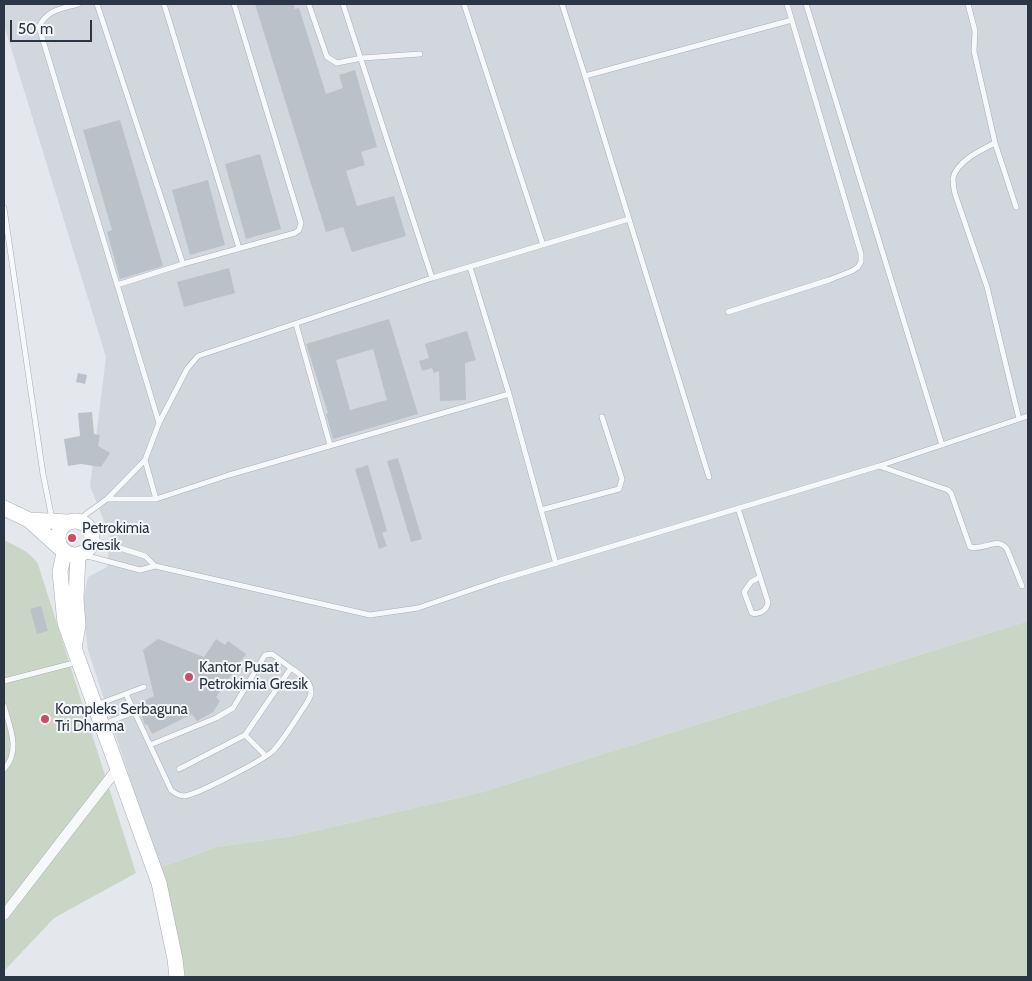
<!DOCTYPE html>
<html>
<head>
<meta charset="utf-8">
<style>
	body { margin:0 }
	#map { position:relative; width:1032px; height:981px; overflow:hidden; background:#e4e7ec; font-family:Cabin,sans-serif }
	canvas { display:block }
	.frame { position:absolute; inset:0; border:5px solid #2b3644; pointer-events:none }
	.scale { position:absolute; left:10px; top:20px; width:82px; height:22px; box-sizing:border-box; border:2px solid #2b3644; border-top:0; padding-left:6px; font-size:15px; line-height:18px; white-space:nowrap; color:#2b3644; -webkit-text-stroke:4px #f4f6f9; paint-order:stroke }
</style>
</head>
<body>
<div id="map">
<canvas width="1032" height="981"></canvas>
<div class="frame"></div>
<div class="scale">50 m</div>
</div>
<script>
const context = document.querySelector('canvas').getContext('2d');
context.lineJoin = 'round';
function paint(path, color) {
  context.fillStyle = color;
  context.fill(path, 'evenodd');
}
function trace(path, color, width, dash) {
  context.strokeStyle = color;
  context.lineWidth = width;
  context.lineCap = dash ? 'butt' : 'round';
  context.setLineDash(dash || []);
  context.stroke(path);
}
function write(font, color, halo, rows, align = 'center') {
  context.font = font + ' Cabin,sans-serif';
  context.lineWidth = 4;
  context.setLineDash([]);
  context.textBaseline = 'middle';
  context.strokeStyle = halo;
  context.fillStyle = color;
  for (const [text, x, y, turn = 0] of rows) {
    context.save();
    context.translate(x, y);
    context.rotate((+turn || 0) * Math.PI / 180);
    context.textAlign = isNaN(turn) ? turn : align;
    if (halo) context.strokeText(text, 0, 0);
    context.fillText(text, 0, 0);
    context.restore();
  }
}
paint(new Path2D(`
	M4,4H1028V621L479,793L293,836L217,847L159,868L88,650L82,606L88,577L107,567L110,536L90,486L106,357L4,25Z`), '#d2d7de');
paint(new Path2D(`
	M4,540C17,547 30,551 38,564L136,873L54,918L4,971Z
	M1028,621V977H178L159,868L217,847L293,836L479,793Z`), '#cad6c5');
paint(new Path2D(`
	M255,4H293L295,9L299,8L326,94L343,88L339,75L355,70L377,147L361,152L365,165L346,171L357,206L394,196L406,236L352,252L343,227L326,232Z
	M120,120L163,266L120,279L107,232L112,230L83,130Z
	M260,154L281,229L246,239L225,164Z
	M208,180L225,245L190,255L172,190Z
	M229,268L235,293L184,307L177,282Z
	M389,319L418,414L333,439L326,414L328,413L306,344ZM373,349L387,400L350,410L336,360Z
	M467,331L476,360L465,363L466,400L440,401L439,371L434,373L432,368L422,371L419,361L429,358L425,344Z
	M78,373L87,375L85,384L76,382Z
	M92,412L94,434L100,435L98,446L110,453L101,467L81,464L68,466L64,439L80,436L78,413Z
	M398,458L422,539L411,542L387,461Z
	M368,465L387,531L382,533L387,546L379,549L355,469Z
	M41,606L48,631L37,634L30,609Z
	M158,639L204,657L216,639L225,645L228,641L246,654L216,697L220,701L213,712L197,721L192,714L152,734L147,724L145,725L138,704L154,696L143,650Z`), '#bbc1c9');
const lane = new Path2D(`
	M78,4C61,9 46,10 39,27L159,423
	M97,4L183,264
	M164,4L239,248
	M343,4L432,278
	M464,4L543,245
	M562,4L585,76
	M806,4L942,445
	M968,4L975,31L974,51L995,143C981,150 957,161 953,178C953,183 954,190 955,194L987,287L1019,419
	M309,5L327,57L337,63L362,58L420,54
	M995,143L1016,207
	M4,208L43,474L52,519
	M629,219L709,477
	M117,285L183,264L295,233L299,230L301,223L234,4
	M728,312L829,280L852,271L858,267L861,262V254L787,4
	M296,324L330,445
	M509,394L556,564
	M145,460L156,499
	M879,466L948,490L951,493L970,547C984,551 997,536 1007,549L1022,586
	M107,499H156L229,475L509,394L470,267
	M738,508L768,602C767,610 760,615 752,613L744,592L751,582L760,577
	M541,510L619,489L622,479L602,417
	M78,520L107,499L145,460L159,423L187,369L198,356L432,278L629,219L585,76L792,20
	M92,539L145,556L155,566
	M80,554L140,570L155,566L370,615L418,608L500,580L879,466L1028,416
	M4,681L78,662
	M126,694L171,790C175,793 178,796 184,796C197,795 263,760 273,751C284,739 293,724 302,710C306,704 312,697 311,690C310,680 298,673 291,668L245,735L179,769
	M96,705L144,687
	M4,706C10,728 21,751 4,769
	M104,724L134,712
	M245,735L266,756
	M150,745L216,718L233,708L265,655L272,654L291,668`);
const street = new Path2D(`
	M4,915L117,769`);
const secondary = new Path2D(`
	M4,508L29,520L61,549
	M29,520L68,522
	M58 538a17 17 0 1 1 34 0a17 17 0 1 1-34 0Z
	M64,553L60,572L65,623L159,883L175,959L177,977
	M74,648L78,625L76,598L78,555`);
trace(lane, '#a9aeb6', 6);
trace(street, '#a9aeb6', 11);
trace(secondary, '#a9aeb6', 16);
trace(lane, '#f7f8fa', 5);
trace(street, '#f7f8fa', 10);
trace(secondary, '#fff', 15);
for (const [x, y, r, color] of [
	[72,538,5,"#d04a65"],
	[189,677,5,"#d04a65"],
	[45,719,5,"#d04a65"]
]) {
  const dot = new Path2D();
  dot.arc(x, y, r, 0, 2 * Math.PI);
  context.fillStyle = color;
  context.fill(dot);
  trace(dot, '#f4f6f9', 2);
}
write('15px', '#2b3644', '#f4f6f9', [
	["Petrokimia",82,529],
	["Gresik",82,546],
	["Kantor Pusat",199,668],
	["Petrokimia Gresik",199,685],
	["Kompleks Serbaguna",55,710],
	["Tri Dharma",55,727]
], 'left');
</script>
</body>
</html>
